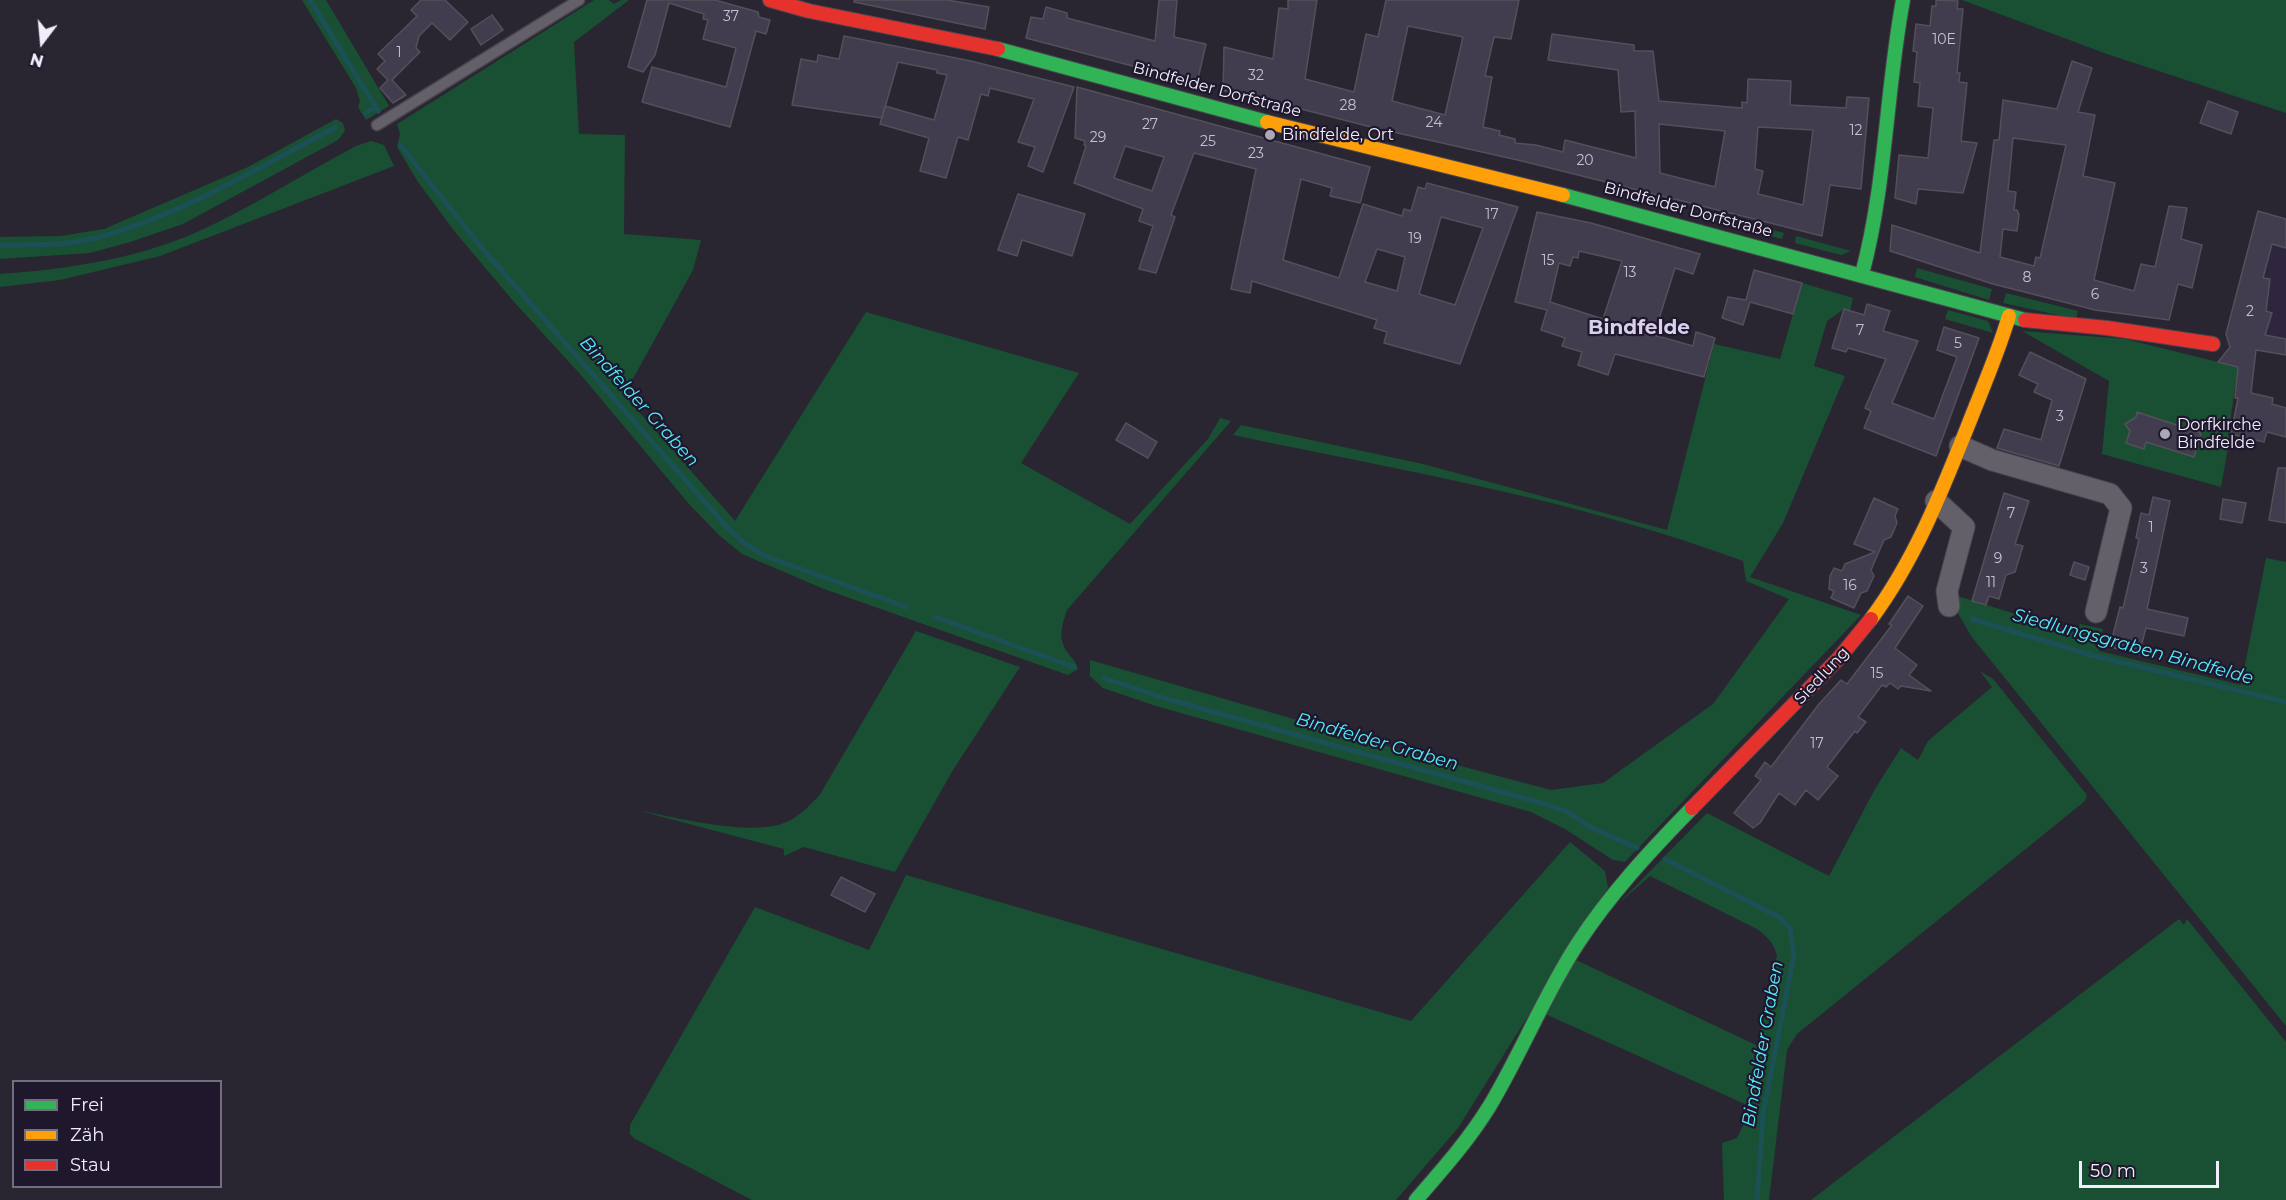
<!DOCTYPE html>
<html>
<head>
<meta charset="utf-8">
<style>
	body { margin:0 }
	#map { position:relative; width:2286px; height:1200px; overflow:hidden; background:#292631; font-family:Montserrat,sans-serif }
	canvas { display:block }
	.legend { position:absolute; left:12px; top:1080px; width:210px; height:108px; box-sizing:border-box; background:#1f182c; border:2px solid #736d7f; margin:0; padding:8px 10px; list-style:none; font-size:18px; color:#f2edfc }
	.legend li { display:flex; align-items:center; gap:12px; height:30px }
	.legend b { width:30px; border:2px solid #736d7f }
	.north { position:absolute; left:12px; top:12px; width:60px; height:60px; -webkit-text-stroke:4px #1f182c; paint-order:stroke; rotate:196deg; font-size:16px; font-weight:700; line-height:24px; text-align:center; color:#f2edfc }
	.north::after { content:''; display:block; margin:auto; width:21px; height:27px; background:#f2edfc; clip-path:polygon(50% 0,100% 100%,50% 72%,0 100%) }
	.scale { position:absolute; left:2079px; top:1161px; width:140px; height:27px; box-sizing:border-box; border:3px solid #f2edfc; border-top:0; padding-left:8px; font-size:18px; line-height:21px; white-space:nowrap; color:#f2edfc; -webkit-text-stroke:4px #1f182c; paint-order:stroke }
</style>
</head>
<body>
<div id="map">
<canvas width="2286" height="1200"></canvas>
<ul class="legend">
<li><b style="height:8px;background:#30b455"></b>Frei</li>
<li><b style="height:8px;background:#ff9f0a"></b>Zäh</li>
<li><b style="height:8px;background:#e5322d"></b>Stau</li>
</ul>
<div class="north">N</div>
<div class="scale">50 m</div>
</div>
<script>
const context = document.querySelector('canvas').getContext('2d');
context.lineJoin = 'round';
function paint(path, color) {
  context.fillStyle = color;
  context.fill(path, 'evenodd');
}
function trace(path, color, width, dash) {
  context.strokeStyle = color;
  context.lineWidth = width;
  context.lineCap = dash ? 'butt' : 'round';
  context.setLineDash(dash || []);
  context.stroke(path);
}
function write(font, color, halo, rows, align = 'center') {
  context.font = font + ' Montserrat,sans-serif';
  context.lineWidth = 4.5;
  context.setLineDash([]);
  context.textBaseline = 'middle';
  context.strokeStyle = halo;
  context.fillStyle = color;
  for (const [text, x, y, turn = 0] of rows) {
    context.save();
    context.translate(x, y);
    context.rotate((+turn || 0) * Math.PI / 180);
    context.textAlign = isNaN(turn) ? turn : align;
    if (halo) context.strokeText(text, 0, 0);
    context.fillText(text, 0, 0);
    context.restore();
  }
}
paint(new Path2D(`
	M2258,211L2286,219V355L2224,345Z`), '#2e263f');
paint(new Path2D(`
	M302,0H326L389,106L366,120L358,107L360,101L356,88Z
	M594,0H609L614,4L621,0H629L574,42L579,134L625,135L624,234L701,240L693,270L624,395L735,521L866,312L1079,373L1021,463L1130,524L1208,439L1220,418L1231,421L1067,610C1062,626 1057,638 1068,653C1072,659 1076,661 1078,669L1068,675L824,589L742,554L719,535L689,504L581,375L515,303L455,232L418,182L397,147L400,134L397,124Z
	M1962,0H2286V113L2107,54Z
	M336,119L343,123L345,131L338,140L183,224L130,242L90,253L0,259V237L61,236L104,229L248,167Z
	M371,141L384,145L394,166L160,256L60,280L0,287V274C71,269 143,258 208,227C258,203 307,172 356,146Z
	M1701,211L1784,233L1782,239L1700,218Z
	M1796,236L1851,251L1841,255L1795,243Z
	M1917,268L1992,289L1989,300L1915,277Z
	M1802,283L1853,298L1850,311L1844,309L1827,321L1814,366L1845,376L1783,523L1750,577L1861,615L1625,862L1613,860L1565,829L1531,812L1156,706L1103,688L1090,676V660L1404,751L1551,790L1603,783L1713,704L1789,599L1746,581L1743,561C1579,500 1404,471 1233,435L1241,425L1423,464L1667,530L1714,344L1780,359Z
	M2006,293L2078,311L2076,319L2003,303Z
	M1948,310L1988,321L1993,333L1945,319Z
	M2022,331L2125,339L2238,367L2228,436L2230,437L2221,487L2102,454L2109,381Z
	M2266,558L2286,562V1026L1971,636L1955,608L1954,595L2077,633L2080,624L2103,629L2099,651L2241,685Z
	M916,631L1020,667L953,770L895,872L804,847L784,856V849L640,811C680,818 739,834 778,825C795,821 807,808 819,796Z
	M1980,671L1993,679L2087,795L2085,801L1797,1034L1787,1050L1769,1200H1724L1722,1143L1737,1138L1745,1122L1747,1105L1543,1013L1576,960L1758,1046L1777,956C1774,943 1768,937 1757,929L1650,876L1618,904L1707,813L1829,876L1875,789L1901,748L1918,760L1928,741L1992,687Z
	M1570,842L1605,871L1608,888L1458,1128L1396,1200H752L635,1139L630,1134V1125L755,907L869,950L906,875L1411,1021Z
	M2179,919L2184,925L2187,919L2286,1042V1200H1811Z`), '#195033');
trace(new Path2D(`
	M310,0L378,111
	M366,113L375,107
	M401,146L481,247L726,526L744,543L765,556L906,607
	M0,245C32,245 64,246 96,238C180,216 259,167 336,127
	M935,617L1074,667
	M1972,619L2091,655L2286,702
	M1104,678L1167,699L1545,804L1566,811L1588,826L1637,848
	M1665,859L1779,917L1790,928L1794,955L1763,1114L1757,1200`), '#1c5057', 5);
const building = new Path2D(`
	M421,0H445L468,22L450,40L432,23L419,36L416,48L420,52L392,80L406,95L393,103L380,88L388,80L377,69L385,61L378,54L417,16L411,10Z
	M647,0H715L758,12L759,17L770,20L766,34L756,31L730,127L642,102L652,67L726,87L736,48L703,39L708,20L703,19L704,14L669,3L655,55L643,72L628,67Z
	M854,0H947L989,7L985,29L854,2Z
	M1159,0H1177L1174,37L1206,44L1197,83L1026,38L1031,17L1043,19L1046,7L1067,13V18L1155,41Z
	M1288,0H1317L1305,79L1354,92L1366,34L1378,37L1386,0H1519L1511,39L1494,37L1485,76L1492,77L1483,127L1500,131L1499,135L1515,139V143L1536,145L1563,152L1565,140L1636,158L1635,111L1621,112L1618,70L1548,60L1552,34L1634,45V51H1653L1659,101L1742,108V102L1747,103L1748,79L1791,81L1790,105L1846,108L1847,97L1869,98L1861,189L1830,185L1822,236L1522,161L1371,127L1231,91H1223L1224,47L1273,59L1279,8L1288,9ZM1408,26L1463,37L1445,115L1392,101ZM1659,124L1725,131L1715,187L1660,173ZM1758,127L1813,130L1803,205L1758,194L1763,171L1755,169Z
	M1936,0L1958,1L1957,9H1963L1957,73H1960L1959,82L1967,83L1961,141L1977,143L1963,193L1918,189L1916,204L1895,198L1899,155L1928,158L1933,108L1918,106L1920,83L1914,82L1917,52L1913,51L1916,24L1930,26L1932,6H1936Z
	M492,15L503,30L481,45L471,29Z
	M844,36L971,61L1074,87L1043,172L1028,166L1035,147L1018,142L1034,99L990,88L988,96L981,94L968,140L958,137L946,178L920,171L929,138L880,124L885,106L934,120L947,75L937,73V70L898,62L882,118L792,105L801,59L817,62L818,55L839,59Z
	M2072,61L2092,68L2078,112L2095,115L2083,176L2115,183L2094,280L2134,291L2141,264L2155,267L2169,206L2187,208L2181,239L2202,245L2192,288L2178,284L2169,320L2095,310L1993,284L1890,251L1892,225L1980,253L1994,140H1999L2003,100L2057,109ZM2013,138L2066,145L2040,258L2036,257L2034,266L2000,257L2003,229L2017,231L2019,215L2017,210H2014L2016,192L2008,191Z
	M1077,87L1370,167L1360,203L1330,196L1332,188L1301,179L1283,260L1339,278L1363,204L1402,216L1404,209L1411,211L1418,187L1425,189L1427,183L1518,207L1460,364L1384,343L1387,332L1374,328L1377,320L1252,281L1250,293L1231,289L1256,169L1194,153L1171,215L1175,217L1156,273L1139,269L1153,226L1139,221L1143,209L1074,183L1086,146L1084,145L1085,141L1075,138ZM1125,146L1164,157L1152,191L1114,178ZM1441,217L1483,228L1455,305L1419,294ZM1377,249L1405,257L1397,291L1365,282Z
	M2208,101L2238,112L2231,134L2200,123Z
	M1018,194L1085,214L1072,256L1022,240L1017,256L998,250Z
	M2258,211L2286,219V248L2272,244L2263,278L2270,279L2266,311L2272,313L2265,335L2286,339V355L2256,350L2251,393L2273,398L2272,404L2286,408V437L2267,432L2264,442L2231,434L2238,398H2235L2238,367L2218,362L2230,347L2226,334Z
	M1537,212L1591,223L1700,254L1693,274L1675,268L1654,335L1693,346L1696,332L1715,338L1704,377L1615,354L1608,375L1578,365L1582,352L1562,346L1565,338L1541,330L1547,310L1515,302ZM1579,251L1622,261L1603,319L1550,302L1559,263L1570,266L1573,257L1578,258Z
	M1754,270L1802,283L1793,314L1750,302L1743,325L1722,318L1728,297L1746,300Z
	M1867,304L1890,311L1883,331L1918,341L1892,403L1934,419L1957,357L1937,350L1944,327L1979,338L1936,456L1864,428L1871,411L1865,408L1886,359L1848,348L1846,352L1832,348L1844,309L1864,315Z
	M2030,352L2086,379L2059,466L1997,448L2004,429L2041,440L2052,400L2034,392L2038,384L2019,375Z
	M2137,412L2201,433L2194,457L2146,442L2144,449L2126,443L2130,431L2125,424L2136,417Z
	M1126,423L1157,442L1148,458L1116,440Z
	M2278,468H2286V523L2269,520Z
	M2004,493L2029,501L2015,544L2023,546L2015,572L2006,575L1999,599L1989,596L1986,605L1972,601Z
	M2153,497L2170,501L2147,609L2188,618L2184,636L2146,628L2139,654L2110,647L2120,607L2123,608L2139,539L2136,538L2141,513L2149,515Z
	M1874,498L1898,509L1895,516L1897,523L1891,537L1884,540L1871,570L1874,576L1867,591L1861,593L1854,608L1831,598L1834,591L1829,589L1830,576L1834,568L1842,571L1845,564L1875,552L1854,544Z
	M2223,499L2246,503L2242,523L2220,519Z
	M2074,562L2089,567L2085,580L2070,575Z
	M1908,596L1923,606L1895,648L1917,665L1909,675L1931,691L1901,686L1898,689L1890,683L1886,687L1882,685L1858,717L1866,722L1857,733L1855,731L1827,767L1838,776L1818,800L1806,790L1795,805L1779,793L1760,823L1753,828L1734,813L1761,780L1755,776L1765,762L1771,767L1819,704L1841,680L1847,684L1892,625L1889,624Z
	M841,877L875,894L865,912L831,895Z`);
paint(building, '#423d4e');
trace(building, '#53505a', 1.5);
const lane = new Path2D(`
	M377,125L579,0`);
const street = new Path2D(`
	M1960,446L1992,460L2110,494L2121,508L2096,612
	M1936,501L1964,527L1947,591L1949,606`);
const fast = new Path2D(`
	M998,49L1267,122
	M1563,195L2025,320
	M1862,274C1886,185 1886,91 1903,0
	M1416,1200C1442,1170 1468,1141 1489,1107C1521,1054 1544,995 1578,943C1610,894 1651,850 1692,808`);
const slow = new Path2D(`
	M1267,122L1563,195
	M1871,619C1915,560 1942,491 1969,423C1983,387 1998,353 2009,316`);
const jam = new Path2D(`
	M770,0L809,11L998,49
	M2025,320L2107,328L2213,344
	M1692,808L1839,658L1871,619`);
trace(lane, '#48444e', 13);
trace(street, '#48444e', 23);
trace(fast, '#48444e', 16);
trace(slow, '#48444e', 16);
trace(jam, '#48444e', 16);
trace(lane, '#636069', 10);
trace(street, '#636069', 21);
trace(fast, '#30b455', 14);
trace(slow, '#ff9f0a', 14);
trace(jam, '#e5322d', 14);
for (const [x, y, r, color] of [
	[1270,135,6,"#aca7b5"],
	[2165,434,6,"#aca7b5"]
]) {
  const dot = new Path2D();
  dot.arc(x, y, r, 0, 2 * Math.PI);
  context.fillStyle = color;
  context.fill(dot);
  trace(dot, '#1f182c', 2);
}
write('14px', '#c6c1d0', null, [
	["37",731,17],
	["10E",1944,40],
	["1",399,53],
	["32",1256,76],
	["28",1348,106],
	["24",1434,123],
	["27",1150,125],
	["12",1856,131],
	["29",1098,138],
	["25",1208,142],
	["23",1256,154],
	["20",1585,161],
	["17",1492,215],
	["19",1415,239],
	["15",1548,261],
	["13",1630,273],
	["8",2027,278],
	["6",2095,295],
	["2",2250,312],
	["7",1860,331],
	["5",1958,344],
	["3",2060,417],
	["7",2011,514],
	["1",2151,528],
	["9",1998,559],
	["3",2144,569],
	["11",1991,583],
	["16",1850,586],
	["15",1877,674],
	["17",1817,744]
]);
write('16px', '#f2edfc', '#1f182c', [
	["Bindfelder Dorfstraße",1217,90,15],
	["Bindfelder Dorfstraße",1688,210,15],
	["Siedlung",1822,676,-47]
]);
write('16px', '#f2edfc', '#1f182c', [
	["Bindfelde, Ort",1282,135],
	["Dorfkirche",2177,425],
	["Bindfelde",2177,443]
], 'left');
write('italic 18px', '#51ecfd', '#1f182c', [
	["Bindfelder Graben",639,402,48],
	["Siedlungsgraben Bindfelde",2133,647,15],
	["Bindfelder Graben",1377,742,16],
	["Bindfelder Graben",1763,1044,-80]
]);
write('bold 20px', '#d9d0ec', '#1f182c', [
	["Bindfelde",1639,328]
]);
</script>
</body>
</html>
